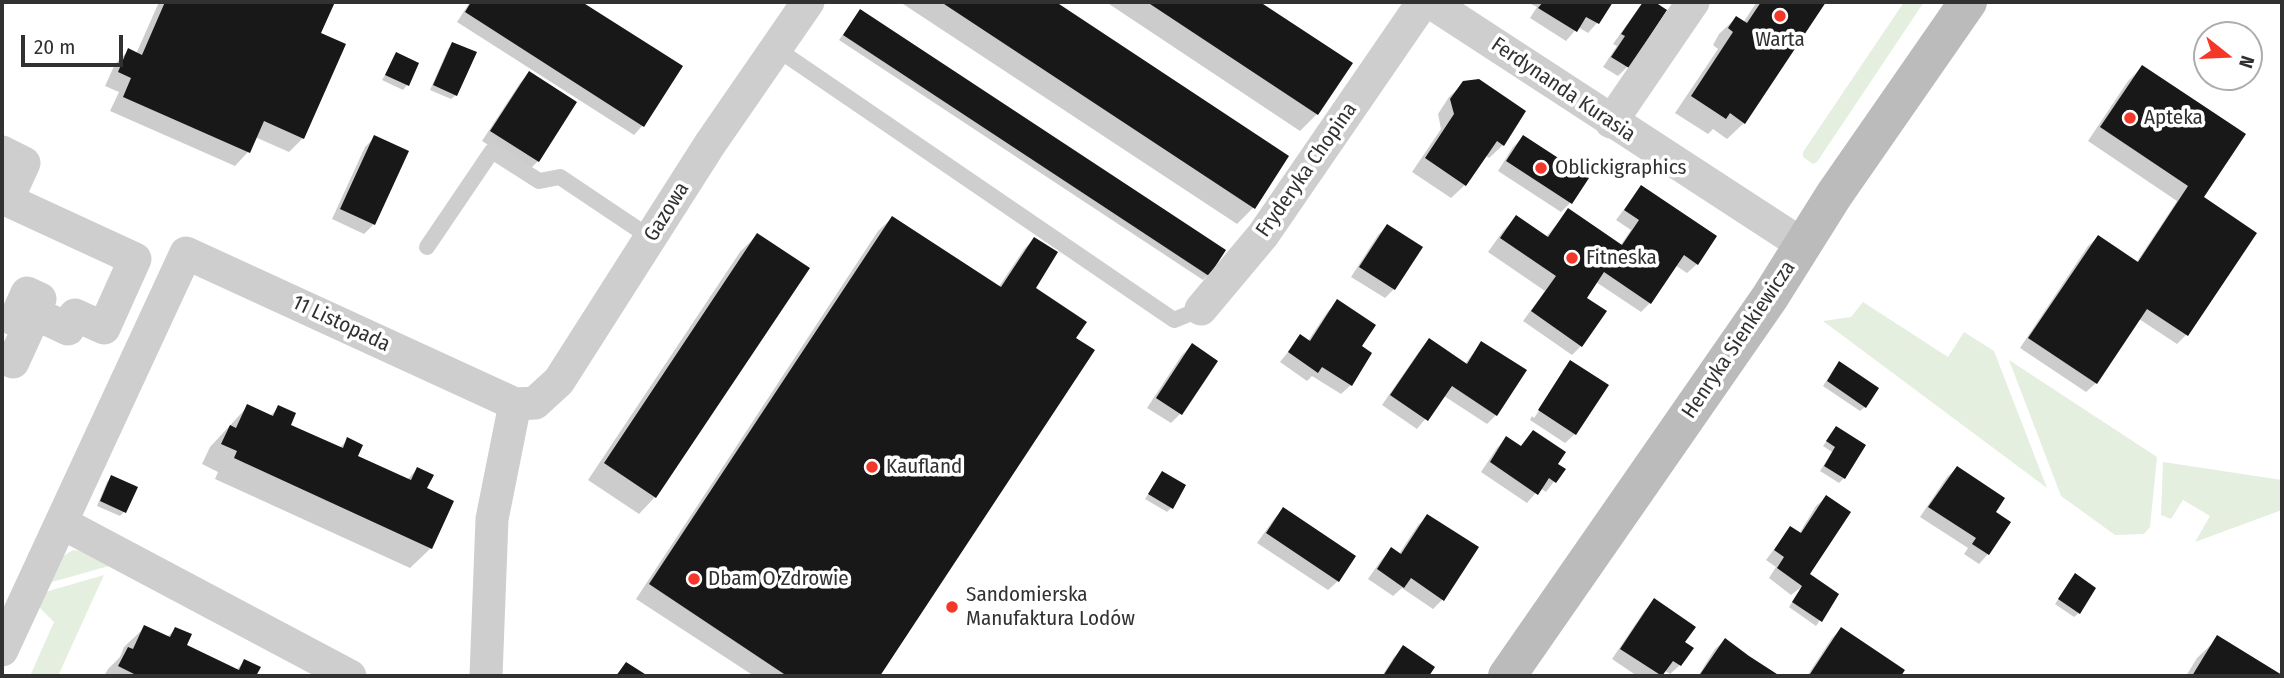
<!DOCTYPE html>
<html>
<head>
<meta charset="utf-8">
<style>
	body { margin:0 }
	#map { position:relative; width:2284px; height:678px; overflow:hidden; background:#fff; font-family:"Fira Sans Condensed",sans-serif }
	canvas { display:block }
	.frame { position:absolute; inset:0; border:4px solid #313131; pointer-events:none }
	.north { position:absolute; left:2193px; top:21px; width:70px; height:70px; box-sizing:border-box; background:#fff; border:2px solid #adadad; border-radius:50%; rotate:108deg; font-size:19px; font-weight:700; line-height:28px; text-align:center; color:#313131 }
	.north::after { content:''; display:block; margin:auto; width:24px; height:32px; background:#f33829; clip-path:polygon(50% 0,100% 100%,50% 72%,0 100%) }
	.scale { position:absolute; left:21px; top:35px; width:102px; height:32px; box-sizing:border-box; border:4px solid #313131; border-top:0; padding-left:9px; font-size:21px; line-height:24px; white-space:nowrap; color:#313131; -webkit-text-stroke:5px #fff; paint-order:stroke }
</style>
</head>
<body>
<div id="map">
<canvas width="2284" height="678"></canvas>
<div class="frame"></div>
<div class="north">N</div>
<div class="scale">20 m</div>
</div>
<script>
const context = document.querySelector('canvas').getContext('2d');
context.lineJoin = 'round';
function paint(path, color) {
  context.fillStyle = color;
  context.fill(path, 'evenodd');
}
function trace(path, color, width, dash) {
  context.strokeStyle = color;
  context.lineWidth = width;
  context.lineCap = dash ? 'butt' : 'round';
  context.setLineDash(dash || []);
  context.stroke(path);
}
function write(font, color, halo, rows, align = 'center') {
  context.font = font + ' "Fira Sans Condensed",sans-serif';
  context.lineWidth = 7;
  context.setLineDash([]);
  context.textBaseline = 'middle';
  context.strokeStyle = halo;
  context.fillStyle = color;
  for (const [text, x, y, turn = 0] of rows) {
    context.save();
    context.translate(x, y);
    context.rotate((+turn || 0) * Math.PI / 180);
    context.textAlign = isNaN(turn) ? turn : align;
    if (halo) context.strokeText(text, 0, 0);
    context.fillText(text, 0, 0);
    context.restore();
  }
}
paint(new Path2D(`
	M1904,2H1924L1817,162L1813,164L1803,157V152Z
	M1863,302L1948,357L1964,332L1994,351L2047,488L1823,321L1851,317Z
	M2009,360L2157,457L2150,527L2144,534L2115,535L2061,496Z
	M2163,462L2282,480V510L2195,542L2210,516L2183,500L2171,519L2161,515Z
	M73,550L80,551L109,566L45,584L58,559Z
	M104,575L58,676H30L54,622L39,607L45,592Z`), '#e5efdf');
paint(new Path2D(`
	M159,2H334L319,34L303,138L289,152L255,137L248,152L235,166L110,111L119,92L105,86L115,64L129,50L136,54Z
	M470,2H579L680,67L643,125L634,135L457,22Z
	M900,2H1052L1287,157L1253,208L1237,224Z
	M1106,2H1257L1350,64L1317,114L1300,131Z
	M1533,2H1611L1597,23L1588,33L1578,27L1566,41L1530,18L1537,7L1531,4Z
	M1643,2H1651L1665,10L1627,67L1618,76L1603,67L1617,46L1613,44Z
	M1754,2H1824L1744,123L1727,139L1713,129L1708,134L1675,113L1718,49L1713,45L1719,34L1736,18L1743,23L1756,3Z
	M860,11L1208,275L1203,280L839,40Z
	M453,44L456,95L451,99L430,90L448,49Z
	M397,54L407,85L403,90L382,80Z
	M2142,67L2201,197L2255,233L2186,335L2177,344L2139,319L2096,383L2086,392L2020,348L2088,246L2098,237L2136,263L2177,201L2088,141L2128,81Z
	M529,73L575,103L538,161L528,171L482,141L520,83Z
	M1464,83L1503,145L1489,158L1485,155L1465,185L1451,198L1412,172L1441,129L1438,114L1449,97Z
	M375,137L374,224L364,234L332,219L365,147Z
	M1523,137L1571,202L1561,212L1498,171L1513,147Z
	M1641,187L1697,264L1687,273L1675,265L1650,303L1641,312L1596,282L1586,296L1581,346L1572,355L1523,321L1545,291L1488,252L1503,231L1516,217L1546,237L1569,210L1620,246L1631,230L1616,220Z
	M892,218L998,288L1025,248L1034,239L1033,289L1074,338L1092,351L878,676H754L636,599L878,231Z
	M1387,226L1394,289L1385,298L1351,277L1378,235Z
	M757,235L655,497L639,514L588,480L740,252Z
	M1338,302L1359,347L1351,385L1341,394L1312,376L1307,381L1280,362L1301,336L1308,341L1328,311Z
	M1429,340L1465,364L1481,343L1496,415L1487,424L1444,396L1417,429L1382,405L1420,350Z
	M1192,345L1180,414L1171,423L1147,408L1182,355Z
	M1571,362L1575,434L1565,443L1530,420L1532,416L1534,418L1566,371H1562Z
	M1835,367L1865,407L1860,411L1823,386Z
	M248,406L270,416L279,407L288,426L339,449L348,439L356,457L407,480L417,469L425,489L431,548L410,568L215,479L218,472L202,464L210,447Z
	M1836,428L1844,478L1839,483L1820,471L1832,452L1823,446Z
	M1533,432L1556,465L1563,470L1546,492L1540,488L1527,503L1481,472L1497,448L1506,438L1520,447Z
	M1957,468L1994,512L1988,554L1979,564L1964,554L1968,548L1920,517L1947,477Z
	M1162,473L1171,508L1167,512L1145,499Z
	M112,477L124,512L120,516L97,506L107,482Z
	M1826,497L1804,580L1837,594L1816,626L1789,607L1803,586L1791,595L1769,578L1776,567L1766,560L1790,528L1799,534L1816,506Z
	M1283,509L1338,581L1328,590L1257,543L1274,519Z
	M1428,516L1477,548L1442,600L1433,609L1402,588L1393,596L1368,579L1382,559L1391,549L1399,554L1418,525Z
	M2071,580L2079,613L2074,617L2055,604Z
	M1654,601L1683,643L1680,665L1670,674L1664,670L1660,676H1637L1612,659L1645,610Z
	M145,627L167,637L176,629L184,646L236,670L245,661L259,668L254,676H104L108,669L120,657L124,647Z
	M1841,629L1903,671L1899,676H1807L1832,638Z
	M2218,638L2280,676H2186L2197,658Z
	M1725,640L1750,658L1777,676H1698L1715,649Z
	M1404,648L1433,667L1427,676H1382L1394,657Z`), '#0003');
paint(new Path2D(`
	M165,2H335L321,33L346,44L304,139L264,121L250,153L123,97L131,78L118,72L128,48L142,55Z
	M471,2H582L683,66L644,127L465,12Z
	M941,2H1056L1289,156L1255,209Z
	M1147,2H1260L1353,63L1318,115Z
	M1543,2H1613L1599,24L1586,17L1577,32L1538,8Z
	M1643,2H1655L1667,10L1629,68L1611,57L1625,36L1621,34Z
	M1761,2H1826L1745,124L1730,113L1726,119L1691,96L1733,32L1728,28L1736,16L1747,23Z
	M860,9L1226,250L1209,276L843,35Z
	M452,42L477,52L457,96L433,85Z
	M396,52L419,63L409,86L385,75Z
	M2142,65L2246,134L2204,197L2257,233L2188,336L2147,309L2097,384L2028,338L2098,235L2138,262L2188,186L2100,127Z
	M529,71L577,102L539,162L490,131Z
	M1479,79L1526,111L1504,146L1497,141L1466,186L1425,158L1454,114L1450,99L1463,81Z
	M374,135L409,151L375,225L340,209Z
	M1523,135L1589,178L1572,204L1506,161Z
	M1641,185L1717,236L1698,265L1684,255L1651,304L1604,272L1587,298L1607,311L1582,347L1531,311L1556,276L1500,238L1516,215L1548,237L1568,208L1622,245L1639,220L1624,210Z
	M892,216L1001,287L1034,237L1058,252L1036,288L1087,322L1076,338L1095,350L880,676H787L649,584Z
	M1387,224L1423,247L1395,290L1359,267Z
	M757,233L810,268L656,498L604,463Z
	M1337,299L1376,325L1362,346L1372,353L1352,386L1322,367L1318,373L1288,352L1300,334L1310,341Z
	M1429,338L1467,364L1481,341L1527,370L1497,416L1452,386L1428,421L1390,395Z
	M1192,343L1218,361L1182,415L1156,398Z
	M1570,360L1609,385L1576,435L1538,410Z
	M1839,361L1879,388L1866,408L1827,381Z
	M247,404L273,416L278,405L296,413L291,425L343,448L347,437L363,445L358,456L411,480L417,467L434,475L427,488L454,501L432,549L234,458L237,451L221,444L230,425L236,428Z
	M1836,426L1866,445L1845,479L1824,466L1835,447L1826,441Z
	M1533,430L1566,452L1558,464L1566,469L1556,483L1549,478L1538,495L1490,462L1506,436L1521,446Z
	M1957,466L2005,498L1996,512L2011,522L1989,555L1972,544L1976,538L1928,507Z
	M1162,471L1186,485L1173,509L1148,494Z
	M111,475L138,487L126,513L100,501Z
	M1826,495L1851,512L1810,574L1839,594L1822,622L1792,602L1802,586L1777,568L1784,557L1774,550L1790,526L1801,533Z
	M1283,507L1356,556L1339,582L1266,533Z
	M1427,514L1479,547L1444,601L1411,578L1404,588L1377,569L1391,547L1401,554Z
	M2075,573L2096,588L2080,614L2058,599Z
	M1654,598L1696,627L1685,642L1694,648L1681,666L1673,661L1662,676L1620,649Z
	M144,625L170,637L175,627L192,634L187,645L239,670L244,659L261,667L256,676H133L134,674L118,666L128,647L133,649Z
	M1841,627L1905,670L1901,676H1813L1810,674Z
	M2217,635L2282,675V676H2192Z
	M1725,638L1749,656L1780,676H1699Z
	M1403,645L1435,667L1429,676H1383Z
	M626,662L648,676H616Z`), '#181818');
trace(new Path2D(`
	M777,49L1174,320L1201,309
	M427,247L492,151L539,181L560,177L651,238`), '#cecece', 16);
trace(new Path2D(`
	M1430,2L1803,245
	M1611,122L1693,2
	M2,152L24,163L7,200L135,259L104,328L75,315L68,329L34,313L40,299L27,293L15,320L29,327L13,362L2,357
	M1201,309L1263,235L1423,2
	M62,523L350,676
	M2,650L186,253L515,404L535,403L559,381L710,144L808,2
	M486,676L492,519L515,404`), '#cecece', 33);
trace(new Path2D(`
	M1507,676L1770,297L1834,195L1968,2`), '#bbb', 38);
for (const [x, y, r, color] of [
	[1780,16,7,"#f33829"],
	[2130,118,7,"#f33829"],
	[1541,168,7,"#f33829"],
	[1572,258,7,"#f33829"],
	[872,467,7,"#f33829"],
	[694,579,7,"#f33829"],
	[952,607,7,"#f33829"]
]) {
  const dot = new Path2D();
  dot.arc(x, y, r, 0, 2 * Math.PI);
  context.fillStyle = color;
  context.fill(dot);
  trace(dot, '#fff', 2.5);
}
write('21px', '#313131', '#fff', [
	["Warta",1780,40,"center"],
	["Apteka",2144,118],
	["Oblickigraphics",1555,168],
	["Fitneska",1586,258],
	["Kaufland",886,467],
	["Dbam O Zdrowie",708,579],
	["Sandomierska",966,595],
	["Manufaktura Lodów",966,619]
], 'left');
write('21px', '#313131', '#fff', [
	["Ferdynanda Kurasia",1563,90,34],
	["Fryderyka Chopina",1307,170,-55],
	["Gazowa",667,212,-58],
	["11 Listopada",341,324,25],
	["Henryka Sienkiewicza",1739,340,-56]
]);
</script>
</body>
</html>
